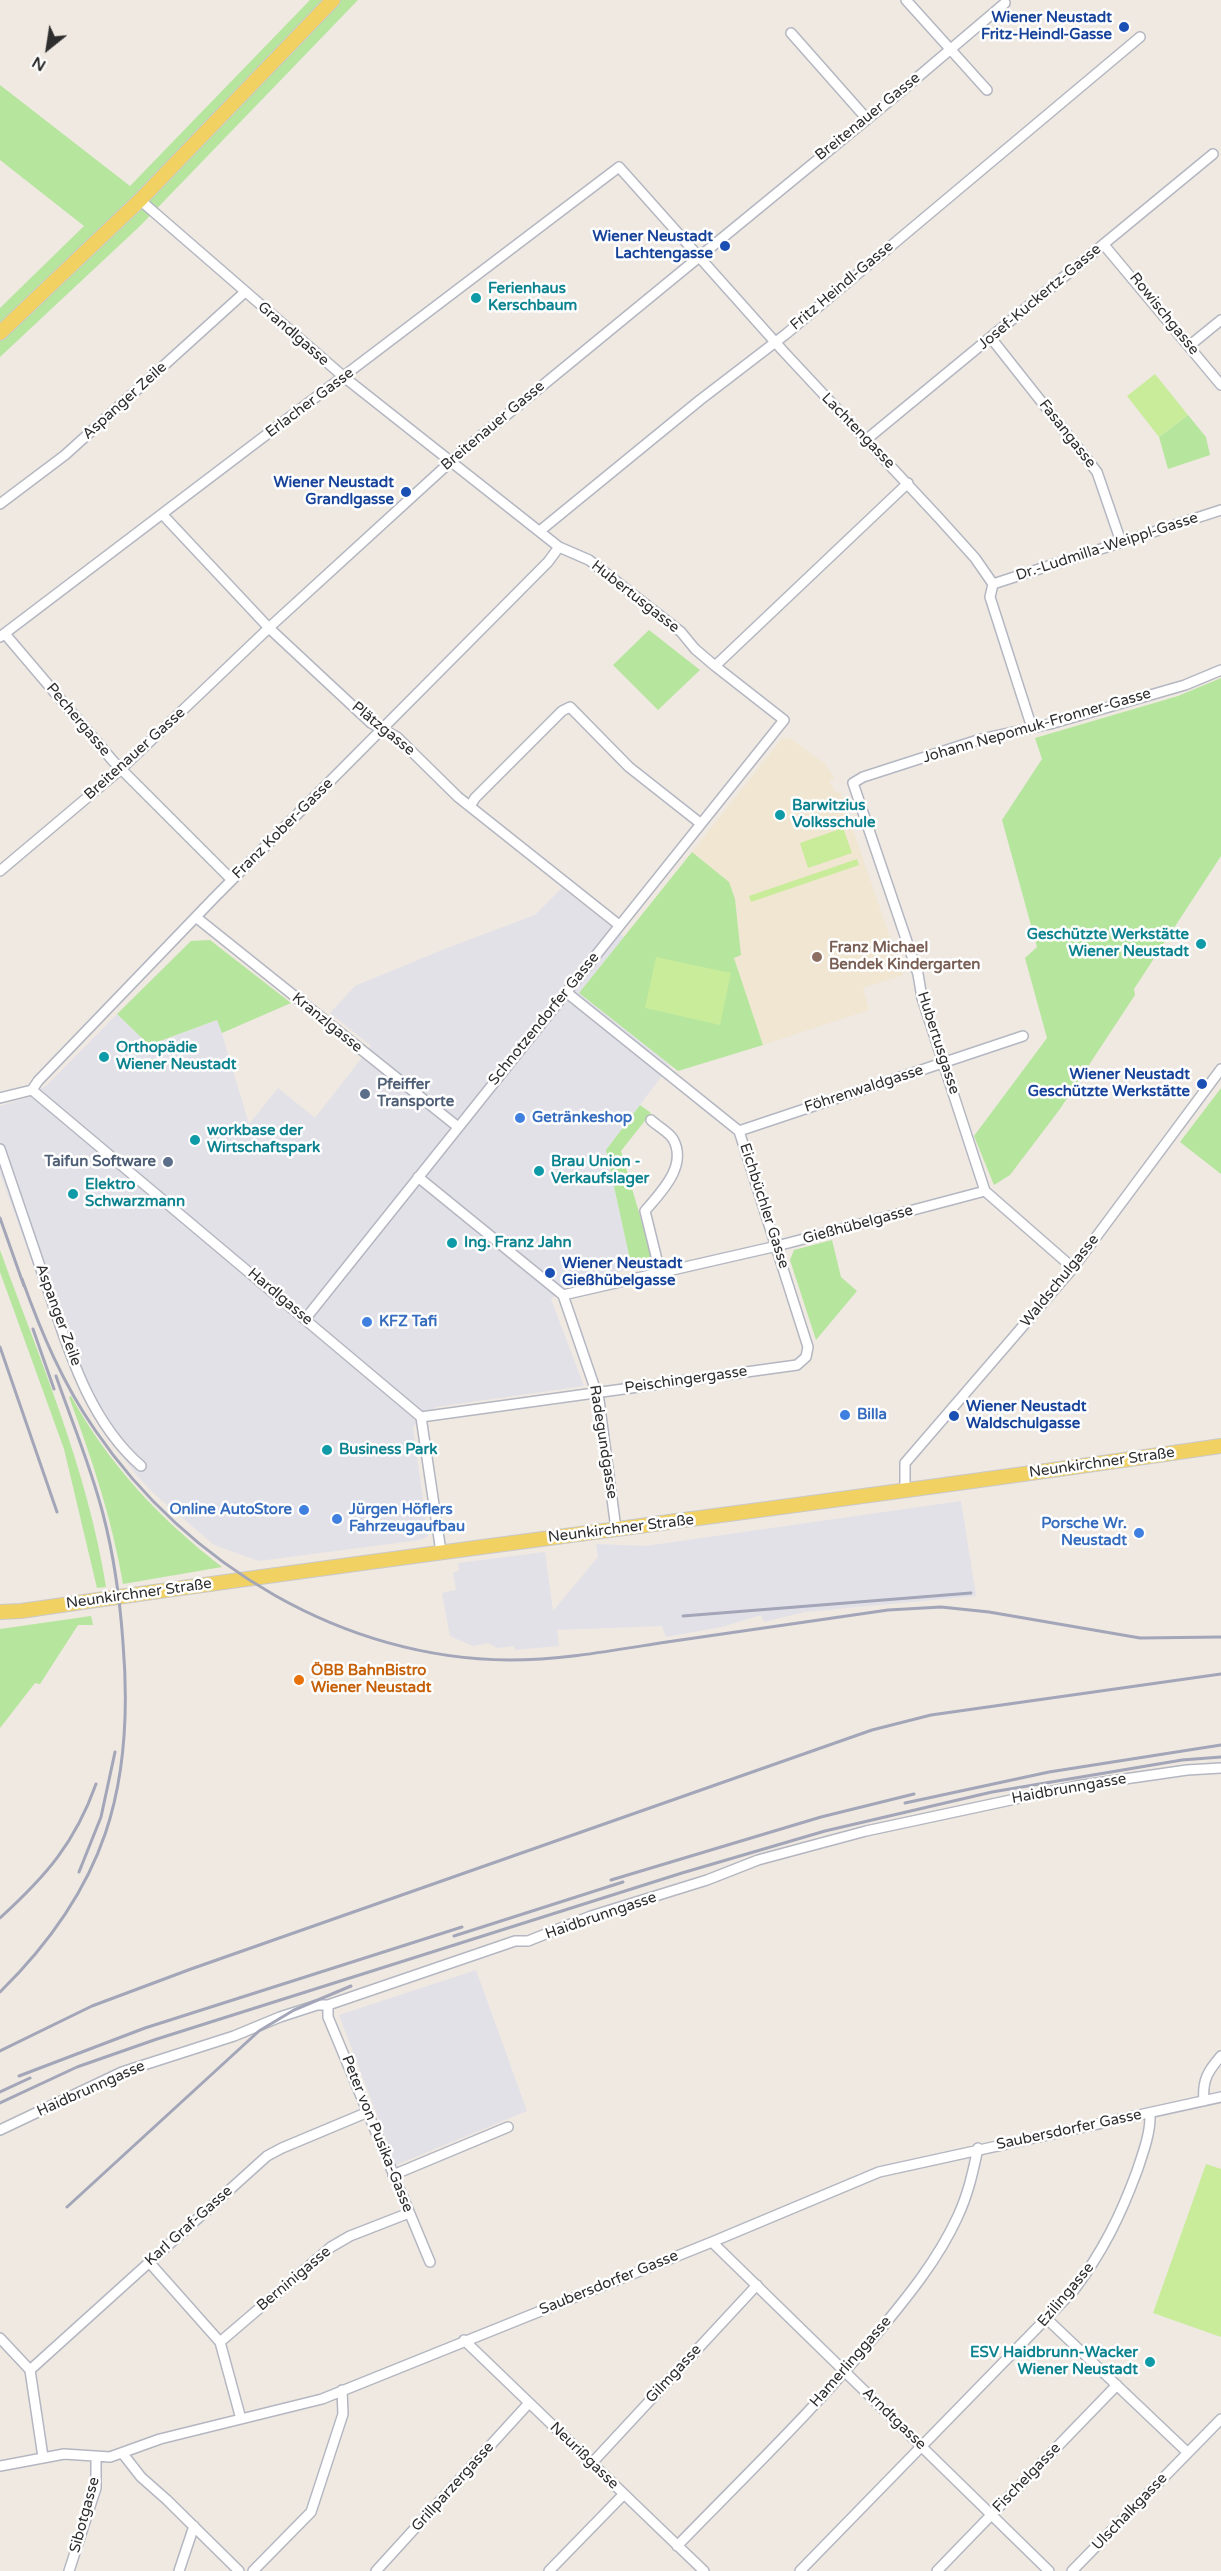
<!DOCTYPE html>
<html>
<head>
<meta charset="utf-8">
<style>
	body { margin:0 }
	#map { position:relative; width:1221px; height:2571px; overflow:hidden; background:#efe9e1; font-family:"Varela Round",sans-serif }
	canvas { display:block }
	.north { position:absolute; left:18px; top:18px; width:60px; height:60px; -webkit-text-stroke:4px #fff; paint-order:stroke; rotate:210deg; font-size:16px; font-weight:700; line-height:24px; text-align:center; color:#2e2e2e }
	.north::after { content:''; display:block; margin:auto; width:21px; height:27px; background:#2e2e2e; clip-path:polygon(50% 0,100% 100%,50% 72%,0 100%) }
</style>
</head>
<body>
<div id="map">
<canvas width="1221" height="2571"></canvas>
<div class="north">N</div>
</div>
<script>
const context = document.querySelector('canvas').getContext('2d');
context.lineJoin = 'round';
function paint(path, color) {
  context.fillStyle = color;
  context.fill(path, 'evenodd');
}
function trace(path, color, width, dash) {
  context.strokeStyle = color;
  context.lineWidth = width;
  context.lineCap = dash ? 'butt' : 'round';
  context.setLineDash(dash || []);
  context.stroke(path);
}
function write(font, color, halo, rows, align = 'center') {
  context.font = font + ' "Varela Round",sans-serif';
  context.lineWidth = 5;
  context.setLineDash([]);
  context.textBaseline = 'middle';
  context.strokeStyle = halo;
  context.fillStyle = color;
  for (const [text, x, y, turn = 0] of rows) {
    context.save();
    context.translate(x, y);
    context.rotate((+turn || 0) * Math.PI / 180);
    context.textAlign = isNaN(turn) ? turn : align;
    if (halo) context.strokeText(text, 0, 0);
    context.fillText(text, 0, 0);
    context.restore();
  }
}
paint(new Path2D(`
	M562,888L624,937L579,993L670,1065L606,1150L632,1269L569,1283L551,1299L584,1386L436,1407L413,1427L428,1536L420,1540L259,1561L214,1545L151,1491L134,1472L100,1426L73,1376L0,1173V1106L29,1097L48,1084L117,1014L149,1045L218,1020L249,1124L278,1088L315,1118L371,1046L330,1013L355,986L442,950L535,915Z
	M961,1501L976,1596L805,1612L764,1622L761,1615L722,1627L666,1637L662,1626L557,1630L559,1646L515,1650L514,1646L497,1648L488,1643L473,1646L450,1636L442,1593L456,1590L453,1572L459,1571L458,1563L545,1552L553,1611L598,1557L596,1544L645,1546Z
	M476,1970L527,2111L396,2165L339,2015Z`), '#e3e1e8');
paint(new Path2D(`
	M786,738L791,739L824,763L835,778L829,781L836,793L840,792L903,975L863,988L869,1010L763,1045L734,958L741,955L735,899L729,882L692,852L781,740Z`), '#f0e6d1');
paint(new Path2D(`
	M310,0H358L140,226L0,357V308L84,226L0,160V85L130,186Z
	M1188,415L1206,437L1210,455L1168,469L1159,437Z
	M649,630L700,670L658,710L613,665Z
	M1221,678V856L1134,989L1135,995L1060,1109L1010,1175L994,1185L974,1136L1047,1038L1025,958L1037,947L1002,820L1042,759L1035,738L1178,696Z
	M692,852L729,882L735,899L741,955L734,958L763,1045L678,1071L579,993Z
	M210,940L291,1003L222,1033L217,1020L149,1045L117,1014L191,941Z
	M1221,1088V1174L1180,1142Z
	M640,1105L651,1113L621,1151L653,1260L651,1264L632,1269L606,1150Z
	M832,1240L841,1277L857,1291L816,1340L790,1260L794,1250Z
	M0,1250C40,1360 88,1471 106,1587L97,1588L64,1449L0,1272Z
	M71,1396C108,1464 161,1520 222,1567L123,1584C112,1519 92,1459 69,1397Z
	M91,1616L93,1625H78L40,1684L35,1683L0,1728V1629Z`), '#b6e59e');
paint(new Path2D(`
	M1155,374L1188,415L1159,437L1127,396Z
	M843,828L852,853L808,868L800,843Z
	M857,859L859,865L751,902L749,896Z
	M656,957L731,973L720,1025L645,1008Z
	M1206,2164L1221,2169V2337L1153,2313Z`), '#c9ec9a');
const street = new Path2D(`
	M906,0L987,90
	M791,33L867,119
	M140,200L344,377L559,547L589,560L681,632L695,649L715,666L784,720L306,1318
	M1104,245L1221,385
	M991,338L1097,472L1121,542
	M1189,346L1221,320
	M867,439L1213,154
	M0,504L65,455L245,292
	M163,515L269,628L371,723L397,737L458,797L619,925
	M541,530L700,400L786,334L1140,37
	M993,584L1221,510
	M993,584L990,597L1032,728
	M5,634L113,761L232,880
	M0,637L619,167L784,352L938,517L975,558L993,584
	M715,666L908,483
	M470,806L475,798L562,711L570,707L629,767L700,823
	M0,871L121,769L273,624L459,454L899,93L1005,3
	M197,918L458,1127
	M32,1090L421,1417L441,1552
	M0,1098L32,1090L38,1081L215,897L548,562L559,547
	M651,1120C657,1126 669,1132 673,1139C688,1166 661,1192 645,1211L660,1272
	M739,1131L1023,1036
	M0,1149C15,1194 31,1239 46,1284C68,1348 88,1420 141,1466
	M418,1177L563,1295L599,1400L616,1529
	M1073,1268L985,1191L922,998L918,974L853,783L863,777L981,739L1050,724L1185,685L1221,670
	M563,1295L777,1246L985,1191
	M421,1417L797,1365L806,1357L808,1347L739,1131L566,992
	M905,1491V1463L1073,1268L1221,1069
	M328,2005V2017L430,2262
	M1204,2101C1202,2080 1208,2071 1221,2056
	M0,2130L122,2072L234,2036L280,2017L317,2005H328L515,1941H528L591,1916L707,1880L758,1860L866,1831L1076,1786L1187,1770L1221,1768
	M393,2175L508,2127
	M712,2242L1049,2571
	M149,2262L220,2342L241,2419
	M1047,2319L1187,2452
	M0,2338L30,2370L43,2457
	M464,2340L704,2571
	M220,2342L331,2247L350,2236L409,2213
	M30,2370L267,2156L282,2148L368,2112
	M123,2454L141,2477L167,2500L239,2571
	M592,2463L757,2285
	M0,2466L64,2454L110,2457L160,2439L322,2399L712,2242L879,2172L1221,2097
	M677,2546C746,2475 818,2406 880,2330C909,2295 938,2259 957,2218C968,2195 973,2172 978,2148
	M69,2571L96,2488V2458
	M179,2571L194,2526
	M253,2571L311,2512L343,2414L342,2390
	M376,2571L529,2403
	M549,2571L624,2494
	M800,2571L1074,2290C1103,2251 1120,2217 1137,2171C1143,2153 1151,2132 1150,2113
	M937,2571L1117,2385
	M1072,2571L1221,2419`);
const primary = new Path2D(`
	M0,333L140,200L333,0
	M0,1612L21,1611C420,1552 821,1505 1221,1446`);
trace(street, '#b4b7c1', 12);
trace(primary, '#c9c9c9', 16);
trace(street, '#fff', 9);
trace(primary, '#f2d163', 14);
trace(new Path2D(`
	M0,1218L24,1286
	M22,1279C41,1332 63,1384 95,1430C187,1565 344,1659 509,1660C560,1660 610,1651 660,1643C736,1632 812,1621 888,1610L941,1607L989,1612L1140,1638L1221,1637
	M33,1329L54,1389
	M0,1347L57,1512
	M683,1616L971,1593
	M905,1803L1049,1772L1221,1745
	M79,1872L101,1817L115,1752
	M611,1880L821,1817L914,1794
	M0,1918C46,1876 75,1843 96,1784
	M454,1936L623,1882
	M0,1992C105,1889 135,1788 123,1643C120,1600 114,1556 103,1514C91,1467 72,1422 56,1376
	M0,2051L92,2006L191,1969L872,1730L931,1715L1221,1674
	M19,2076L145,2028L462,1927
	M0,2092L30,2078
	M0,2103L77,2067L157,2039L682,1873L825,1831L992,1792L1182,1760L1221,1757
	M67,2207L259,2031L294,2010L351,1986`), '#a3a6b8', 3);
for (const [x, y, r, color] of [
	[1124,27,6,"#1a4fb4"],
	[725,246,6,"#1a4fb4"],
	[476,298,6,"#0f9aa8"],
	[406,492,6,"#1a4fb4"],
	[780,815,6,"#0f9aa8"],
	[1201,944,6,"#0f9aa8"],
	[817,957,6,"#8d6e63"],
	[104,1057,6,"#0f9aa8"],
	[1202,1084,6,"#1a4fb4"],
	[365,1094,6,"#5c6f8a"],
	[520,1118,6,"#3f7fe0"],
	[195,1140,6,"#0f9aa8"],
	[168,1162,6,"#5c6f8a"],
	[539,1171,6,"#0f9aa8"],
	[73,1194,6,"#0f9aa8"],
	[452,1243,6,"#0f9aa8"],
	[550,1273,6,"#1a4fb4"],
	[367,1322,6,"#3f7fe0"],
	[845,1415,6,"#3f7fe0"],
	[954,1416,6,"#1a4fb4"],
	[327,1450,6,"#0f9aa8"],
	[304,1510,6,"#3f7fe0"],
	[337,1519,6,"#3f7fe0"],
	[1139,1533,6,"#3f7fe0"],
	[299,1680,6,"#e8710a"],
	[1150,2362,6,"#0f9aa8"]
]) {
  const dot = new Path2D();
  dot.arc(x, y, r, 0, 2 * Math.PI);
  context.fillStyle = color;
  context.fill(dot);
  trace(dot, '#fff', 2);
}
write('bold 15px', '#164399', '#fff', [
	["Wiener Neustadt",1112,18],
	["Fritz-Heindl-Gasse",1112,35],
	["Wiener Neustadt",713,237],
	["Lachtengasse",713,254],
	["Wiener Neustadt",394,483],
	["Grandlgasse",394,500],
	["Wiener Neustadt",1190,1075],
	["Geschützte Werkstätte",1190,1092],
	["Wiener Neustadt",562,1264,"left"],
	["Gießhübelgasse",562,1281,"left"],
	["Wiener Neustadt",966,1407,"left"],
	["Waldschulgasse",966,1424,"left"]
], 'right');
write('15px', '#2e2e2e', '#fff', [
	["Breitenauer Gasse",868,117,-39],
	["Fritz Heindl-Gasse",842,286,-40],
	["Josef-Kuckertz-Gasse",1040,297,-40],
	["Rowischgasse",1164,314,51],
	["Grandlgasse",293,334,41],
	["Aspanger Zeile",125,401,-42],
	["Erlacher Gasse",310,403,-37],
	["Breitenauer Gasse",493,426,-40],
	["Lachtengasse",858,431,46],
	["Fasangasse",1067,434,52],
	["Dr.-Ludmilla-Weippl-Gasse",1107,547,-18],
	["Hubertusgasse",635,597,38],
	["Pechergasse",78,720,50],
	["Johann Nepomuk-Fronner-Gasse",1037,726,-16],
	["Plätzgasse",383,729,39],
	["Breitenauer Gasse",135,754,-42],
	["Franz Kober-Gasse",283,829,-45],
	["Schnotzendorfer Gasse",544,1019,-51],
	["Kranzlgasse",327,1023,39],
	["Hubertusgasse",938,1043,72],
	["Föhrenwaldgasse",864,1089,-18],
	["Eichbüchler Gasse",764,1206,72],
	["Gießhübelgasse",858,1225,-15],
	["Waldschulgasse",1060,1281,-51],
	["Hardlgasse",280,1297,40],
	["Aspanger Zeile",58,1315,70],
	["Peischingergasse",686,1380,-8],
	["Radegundgasse",603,1442,81],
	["Neunkirchner Straße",1102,1463,-8],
	["Neunkirchner Straße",621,1529,-7],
	["Neunkirchner Straße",139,1594,-8],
	["Haidbrunngasse",1069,1789,-10],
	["Haidbrunngasse",601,1916,-19],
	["Haidbrunngasse",91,2089,-24],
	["Saubersdorfer Gasse",1069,2130,-12],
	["Peter von Pusika-Gasse",377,2134,68],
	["Karl Graf-Gasse",189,2226,-42],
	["Berninigasse",294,2279,-40],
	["Saubersdorfer Gasse",609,2283,-22],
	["Ezilingasse",1066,2295,-50],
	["Hamerlinggasse",851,2362,-49],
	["Gilmgasse",674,2374,-47],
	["Arndtgasse",894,2419,44],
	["Neurißgasse",584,2456,44],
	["Fischelgasse",1027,2478,-46],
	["Grillparzergasse",453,2487,-48],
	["Ulschalkgasse",1130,2512,-46],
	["Sibotgasse",85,2515,-75]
]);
write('bold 15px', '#0d838f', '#fff', [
	["Ferienhaus",488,289],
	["Kerschbaum",488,306],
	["Barwitzius",792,806],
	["Volksschule",792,823],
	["Geschützte Werkstätte",1189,935,"right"],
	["Wiener Neustadt",1189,952,"right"],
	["Orthopädie",116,1048],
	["Wiener Neustadt",116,1065],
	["workbase der",207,1131],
	["Wirtschaftspark",207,1148],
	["Brau Union -",551,1162],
	["Verkaufslager",551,1179],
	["Elektro",85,1185],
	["Schwarzmann",85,1202],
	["Ing. Franz Jahn",464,1243],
	["Business Park",339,1450],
	["ESV Haidbrunn-Wacker",1138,2353,"right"],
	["Wiener Neustadt",1138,2370,"right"]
], 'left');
write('bold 15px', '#785e54', '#fff', [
	["Franz Michael",829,948],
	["Bendek Kindergarten",829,965]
], 'left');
write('bold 15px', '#4e5e75', '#fff', [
	["Pfeiffer",377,1085],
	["Transporte",377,1102],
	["Taifun Software",156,1162,"right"]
], 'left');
write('bold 15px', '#366cbe', '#fff', [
	["Getränkeshop",532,1118],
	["KFZ Tafi",379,1322],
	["Billa",857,1415],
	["Online AutoStore",292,1510,"right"],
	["Jürgen Höflers",349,1510],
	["Fahrzeugaufbau",349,1527],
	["Porsche Wr.",1127,1524,"right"],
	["Neustadt",1127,1541,"right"]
], 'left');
write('bold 15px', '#c56008', '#fff', [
	["ÖBB BahnBistro",311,1671],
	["Wiener Neustadt",311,1688]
], 'left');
</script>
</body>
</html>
